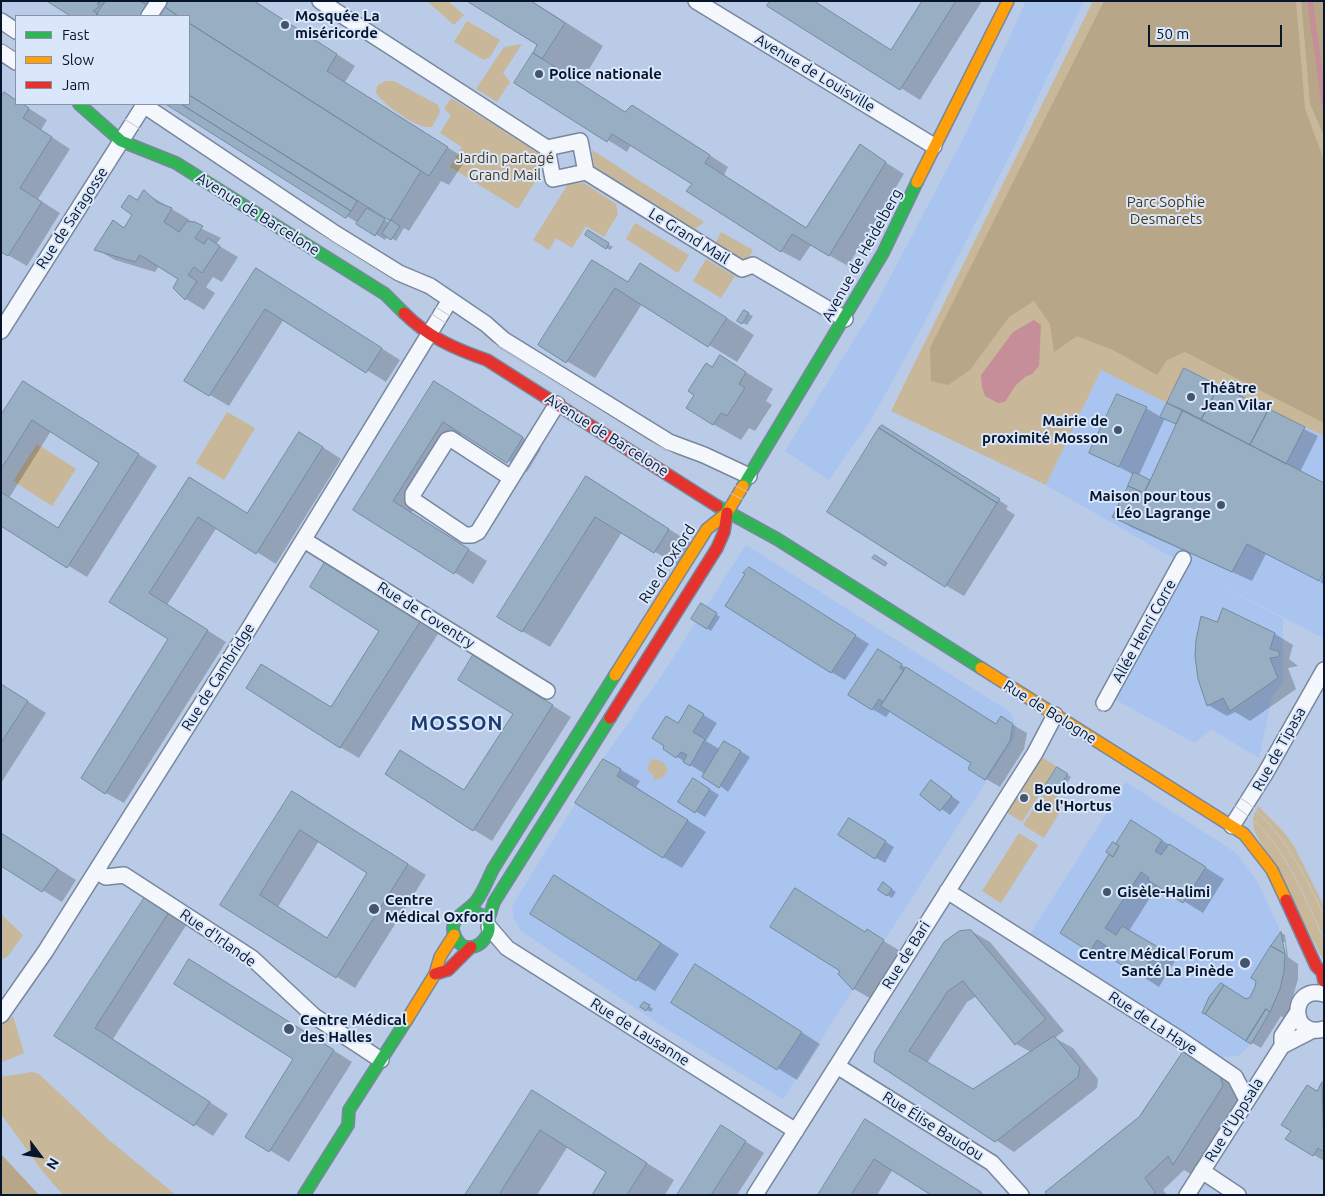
<!DOCTYPE html>
<html>
<head>
<meta charset="utf-8">
<style>
	body { margin:0 }
	#map { position:relative; width:1325px; height:1196px; overflow:hidden; background:#b9cbe7; font-family:Ubuntu,sans-serif }
	canvas { display:block }
	.frame { position:absolute; inset:0; border:2px solid #07162d; pointer-events:none }
	.legend { position:absolute; left:15px; top:15px; width:175px; height:90px; box-sizing:border-box; background:#dae7fb; border:1px solid #8693a9; margin:0; padding:6px 9px; list-style:none; font-size:15px; color:#07162d }
	.legend li { display:flex; align-items:center; gap:10px; height:25px }
	.legend b { width:25px; border:1px solid #8693a9 }
	.north { position:absolute; left:15px; top:1131px; width:50px; height:50px; -webkit-text-stroke:4px #dae7fb; paint-order:stroke; rotate:121deg; font-size:14px; font-weight:700; line-height:20px; text-align:center; color:#07162d }
	.north::after { content:''; display:block; margin:auto; width:18px; height:22px; background:#07162d; clip-path:polygon(50% 0,100% 100%,50% 72%,0 100%) }
	.scale { position:absolute; left:1148px; top:25px; width:134px; height:22px; box-sizing:border-box; border:2px solid #07162d; border-top:0; padding-left:6px; font-size:15px; line-height:18px; white-space:nowrap; color:#07162d; -webkit-text-stroke:4px #dae7fb; paint-order:stroke }
</style>
</head>
<body>
<div id="map">
<canvas width="1325" height="1196"></canvas>
<div class="frame"></div>
<ul class="legend">
<li><b style="height:6px;background:#30b455"></b>Fast</li>
<li><b style="height:6px;background:#ff9f0a"></b>Slow</li>
<li><b style="height:6px;background:#e5322d"></b>Jam</li>
</ul>
<div class="north">N</div>
<div class="scale">50 m</div>
</div>
<script>
const context = document.querySelector('canvas').getContext('2d');
context.lineJoin = 'round';
function paint(path, color) {
  context.fillStyle = color;
  context.fill(path, 'evenodd');
}
function trace(path, color, width, dash) {
  context.strokeStyle = color;
  context.lineWidth = width;
  context.lineCap = dash ? 'butt' : 'round';
  context.setLineDash(dash || []);
  context.stroke(path);
}
function write(font, color, halo, rows, align = 'center') {
  context.font = font + ' Ubuntu,sans-serif';
  context.lineWidth = 4;
  context.setLineDash([]);
  context.textBaseline = 'middle';
  context.strokeStyle = halo;
  context.fillStyle = color;
  for (const [text, x, y, turn = 0] of rows) {
    context.save();
    context.translate(x, y);
    context.rotate((+turn || 0) * Math.PI / 180);
    context.textAlign = isNaN(turn) ? turn : align;
    if (halo) context.strokeText(text, 0, 0);
    context.fillText(text, 0, 0);
    context.restore();
  }
}
paint(new Path2D(`
	M1026,1H1084L1009,157L920,331L872,418L829,480L785,451L875,306L965,135Z
	M1184,368L1324,436L1323,638L1206,577L1283,619V683L1272,697L1259,758L1211,729L1195,743L1116,700L1189,567L1046,485L1101,370L1167,403Z
	M746,545L1010,712L1016,726L1014,738L783,1099L662,1026L521,931L514,919L512,906L603,759L660,678Z
	M1126,782L1235,852L1257,881L1281,932L1284,951V971L1280,989L1275,1003L1251,1044L1238,1056L1221,1057L1214,1054L1029,936Z`), '#a8c4ef');
paint(new Path2D(`
	M427,1H448L464,15L454,25Z
	M1093,1H1301L1310,104L1324,136V436L1184,368L1167,403L1101,370L1046,485L891,411Z
	M467,21L500,40L490,57L484,60L454,42Z
	M522,44L503,73L510,82L497,102L476,89L504,47Z
	M385,81H394L438,105L440,112L432,127C418,130 384,105 376,93L377,86Z
	M451,98L541,154L544,167L518,209L450,167L462,147L440,133L451,115L444,109Z
	M592,150L704,222L695,229L594,166Z
	M584,183L616,204L618,214L604,237L586,226L572,248L556,238L549,250L533,240L568,184Z
	M635,223L689,255L678,273L626,239Z
	M721,232L753,250L747,261L715,244Z
	M706,259L735,276L721,298L693,281Z
	M227,412L255,428L224,480L196,463Z
	M37,444L76,469L52,506L13,481Z
	M1039,755L1057,767L1022,822L1003,810Z
	M652,759C661,760 664,762 668,770L662,778L654,780L653,775L647,769Z
	M1046,789L1066,802L1044,838L1023,825Z
	M1258,806L1282,830L1294,846L1324,906V961L1254,830L1253,818Z
	M1019,833L1038,845L1001,903L982,891Z
	M1,914L23,935L8,956L1,960Z
	M13,1016L24,1053L3,1062L1,1058V1025Z
	M32,1072L39,1074L109,1140L176,1195H63L43,1172L1,1114V1077Z`), '#c8b798');
paint(new Path2D(`
	M1104,1H1296L1305,109L1324,160V423L1185,352L1167,360L1157,375L1113,350L1077,336L1054,352L1050,324L1034,301L1009,317L970,370L948,385L931,381L930,348Z
	M1301,1H1324V136L1310,104Z
	M1,1154L39,1195H1Z`), '#b7a687');
paint(new Path2D(`
	M1034,320L1041,325L1039,366L1032,374L1025,377L1015,386L1005,402L998,403L985,396L982,387L981,375L1013,332Z`), '#c68e98');
paint(new Path2D(`
	M48,1H254L355,66L345,82L466,159L449,185L441,181L409,231L404,228L396,241L388,236L385,240L168,104H189V16H73ZM371,208L391,221L390,223L370,211Z
	M470,1H532L603,46L582,81L563,70L562,72L626,113L651,117L728,167L724,175L807,228L860,146L904,174L848,266L811,245L800,261L781,251L693,184L631,145L627,152L516,82L539,45Z
	M923,1H982L920,100L769,6L892,51Z
	M5,94L16,100V104H22L47,120L41,130L70,149L38,199L60,213L27,266L1,251Z
	M144,192L190,220L188,222L221,238L216,244L238,257L222,282L213,277L206,287L215,293L204,310L186,299L175,287L180,279L159,266L155,272L115,260L96,249L125,229Z
	M589,232L613,247L610,250L586,235Z
	M592,262L628,283L641,264L754,335L737,362L642,304L595,378L540,345Z
	M275,281L400,360L386,382L284,319L229,406L186,381Z
	M744,312L753,316L747,325L738,320Z
	M720,356L773,389L766,401L772,405L764,417L755,431L749,428L741,440L713,424L696,395Z
	M1184,370L1318,436L1300,472L1324,568L1318,580L1266,554L1252,581L1133,528L1114,517L1134,475L1091,452L1146,408L1161,417ZM1165,418L1178,424L1150,481L1139,475Z
	M24,382L157,466L87,577L1,525V418ZM51,431L101,463L59,529L9,498Z
	M453,394L541,449L527,472L462,432L411,513L487,561L473,584L355,509Z
	M891,432L1008,506L1006,509L1015,515L964,596L945,585Z
	M318,444L341,459L276,564L217,527L167,605L226,642L124,803L106,793L170,639L111,602L189,479L248,514Z
	M587,478L696,546L682,568L622,532L550,647L522,631Z
	M1324,574V584L1320,582Z
	M344,575L438,634L359,758L340,747L332,708L381,631Z
	M763,577L869,644L845,680L831,672Z
	M702,605L720,617L711,631L693,619Z
	M1218,624L1275,634L1293,645L1289,659L1298,666L1288,668L1296,689L1250,721L1235,712L1227,716L1208,705Z
	M892,659L997,725L1001,718L1027,733L1024,749L1000,787L986,779L973,763L891,710L886,717L872,709Z
	M492,668L571,717L492,841L474,830L465,791L514,713Z
	M1,684L46,713L1,783Z
	M690,707L717,723L706,741L719,749L734,747L750,757L728,792L705,774L664,749Z
	M604,760L640,781L636,787L706,832L682,868L663,857Z
	M1058,769L1071,777L1060,794L1047,786Z
	M932,782L960,802L950,815L922,795Z
	M703,785L719,795L705,817L680,802Z
	M311,803L426,875L355,988L222,905ZM319,841L369,873L328,939L278,907Z
	M1131,821L1224,879L1203,913L1158,885L1129,931L1176,959L1159,987L1112,957L1109,961L1090,951L1116,845Z
	M859,825L894,847L885,863L876,858Z
	M1,833L76,880L62,902L1,865Z
	M883,884L896,892L892,898L879,890Z
	M573,887L679,954L655,991L637,980Z
	M145,898L187,924L113,1039L228,1114L213,1136L56,1036Z
	M867,931L902,952L873,1000L854,989L840,974Z
	M971,931L990,942L1064,1031L1055,1038L1073,1048L1098,1079L1097,1088L1014,1152L875,1061ZM977,996L1016,1044L1031,1052L974,1090L927,1063L967,1002Z
	M1281,933L1285,935L1288,957L1298,964V979L1289,1011L1285,1019L1281,1016L1261,1048L1247,1040V1000L1250,998ZM1282,942H1285L1286,955H1283Z
	M209,971L352,1062L289,1162L247,1136L295,1059Z
	M715,977L820,1044L797,1080L672,1003Z
	M645,1003L653,1009L651,1012L642,1007Z
	M1202,1064L1239,1088L1242,1097L1192,1175L1184,1170L1163,1190L1167,1195H1049Z
	M1323,1084H1324V1161L1314,1155L1317,1092Z
	M532,1091L674,1180L665,1195H594L608,1172L568,1146L537,1195H466Z
	M885,1132L985,1195H934L893,1169L877,1195H819Z
	M740,1138L764,1153L737,1195H679Z`), '#0003');
trace(new Path2D(`
	M1310,1L1324,103`), '#c68e98', 5.5);
const building = new Path2D(`
	M47,1H105L103,5L99,2L97,4L100,6L93,11L98,14L96,16H71Z
	M105,1H140L148,6L142,16H96Z
	M169,1H254L337,54L327,71L448,147L429,176L189,23V16H178L165,7Z
	M467,1H531L565,23L542,59L533,53L537,45Z
	M770,1H814L891,50L922,1H956L900,90L767,6Z
	M165,7L178,16H159Z
	M189,23L421,171L390,221L189,95Z
	M533,53L625,112L632,105L710,155L705,163L806,228L860,144L886,162L829,256L792,234L781,252L686,191L692,184L612,134L607,142L514,83Z
	M4,92L16,100V104H23L29,108L23,118L52,137L20,188L42,202L8,256L1,252V97Z
	M189,95L357,201L351,211L181,104H189Z
	M166,104H181L351,211L346,218Z
	M144,190L157,202L172,208L164,222L179,232L187,221L195,222L203,226L195,238L204,244L208,238L220,246L202,273L194,267L188,275L197,281L185,300L173,288L178,279L140,255L135,262L94,250L113,220L124,228L132,215L121,207L129,195L137,200Z
	M367,208L385,219L375,236L356,224Z
	M391,220L400,226L391,240L382,234Z
	M588,230L609,243L606,249L585,235Z
	M592,260L628,282L640,263L727,318L708,347L615,288L566,363L538,345Z
	M256,268L382,348L366,373L265,309L209,396L184,381Z
	M744,310L749,313L742,324L737,321Z
	M720,355L746,372L739,384L745,388L727,416L721,413L713,425L686,408L694,395L688,391L706,363L712,367Z
	M1184,368L1219,386L1201,420L1167,403Z
	M23,381L139,454L67,568L1,526V492L58,528L99,463L32,420L1,469V415Z
	M434,381L523,437L507,463L443,422L393,501L469,549L454,574L353,510Z
	M1219,386L1269,409L1250,445L1201,420Z
	M1117,394L1147,407L1119,467L1089,453Z
	M1167,403L1183,410L1176,424L1160,417Z
	M1269,409L1305,427L1286,464L1250,445Z
	M1183,410L1324,483V571L1319,581L1247,544L1232,572L1112,517L1128,486L1144,493Z
	M882,425L1000,499L997,503L879,428Z
	M879,428L997,503L945,587L827,512Z
	M299,432L323,447L256,554L198,517L149,593L208,630L105,794L81,778L168,639L109,602L189,477L247,513Z
	M1134,472L1150,480L1144,493L1128,486Z
	M586,476L669,529L654,553L595,517L522,632L497,617Z
	M875,555L887,563L885,566L872,558Z
	M325,562L420,622L340,748L246,688L261,664L331,707L379,631L310,587Z
	M749,567L856,635L831,673L725,606L745,574L743,573Z
	M701,603L717,613L707,629L691,619Z
	M1223,608L1275,633L1270,649L1278,651L1280,654L1278,657L1270,658L1278,678L1230,711L1223,698L1207,706L1198,679L1195,656L1196,640L1201,616L1217,622Z
	M878,649L902,664L900,668L904,670L883,702L879,699L872,710L848,695Z
	M473,655L553,705L473,831L385,774L400,750L464,790L513,714L458,680Z
	M906,667L996,724L1001,716L1013,724L1010,741L985,780L968,769L971,763L881,706Z
	M1,684L28,701L1,743Z
	M689,705L704,714L693,732L705,739L690,766L683,762L687,755L681,752L676,758L663,749L664,746L652,738L666,716L678,723Z
	M724,741L741,751L719,788L702,777Z
	M603,759L621,769L617,776L688,820L663,858L575,803Z
	M1057,767L1068,774L1055,793L1045,786Z
	M693,778L710,789L695,813L678,802Z
	M931,780L952,796L940,811L920,795Z
	M292,791L408,864L336,978L220,905ZM300,830L367,873L327,938L260,895Z
	M849,818L886,841L875,859L838,835Z
	M1131,820L1162,840L1155,851L1161,855L1169,844L1206,867L1183,903L1148,880L1149,878L1141,872L1105,928L1116,935L1122,926L1158,947L1140,977L1106,955L1109,948L1097,940L1090,952L1060,933L1109,854L1113,857L1119,846L1116,844Z
	M1,833L58,869L42,892L1,866Z
	M1113,842L1119,846L1113,857L1106,852Z
	M554,875L661,943L636,981L530,914Z
	M883,882L892,889L887,896L878,890Z
	M795,888L865,932L867,929L884,940L853,990L838,974L840,971L770,927Z
	M145,897L169,912L95,1028L210,1102L194,1126L54,1036Z
	M971,930L1046,1019L1015,1045L963,981L948,991L909,1051L973,1089L1054,1036L1080,1067L1078,1077L995,1142L874,1062L875,1052L944,942L959,931Z
	M1281,932L1284,949L1285,954L1271,946Z
	M1271,946L1285,954L1284,971L1280,989L1270,1012L1266,1009L1246,1041L1205,1014L1224,985L1246,999L1250,997L1255,987L1256,981L1251,978Z
	M189,959L334,1050L269,1152L245,1137L293,1059L174,984Z
	M695,964L802,1032L777,1070L671,1003Z
	M1221,983L1224,985L1205,1014L1202,1013L1209,997Z
	M644,1002L650,1005L646,1011L640,1007Z
	M1266,1009L1270,1012L1251,1044L1246,1041Z
	M1183,1052L1220,1076L1223,1086L1173,1165L1168,1156L1145,1178L1155,1192L1153,1195H1047L1045,1192L1139,1117Z
	M1322,1082L1324,1152L1318,1148L1313,1156L1285,1139L1291,1131L1281,1125L1307,1085L1317,1091Z
	M532,1090L647,1163L627,1195H592L606,1172L540,1130L500,1193L502,1195H465Z
	M865,1119L981,1192L980,1195H931L874,1159L851,1195H818Z
	M721,1125L746,1141L711,1195H677Z`);
paint(building, '#97aec3');
trace(building, '#738ba0', 1);
const street = new Path2D(`
	M320,1L547,148L580,141L586,172
	M696,1L934,146
	M149,16L159,1
	M1,21L16,31
	M1,52L16,62
	M142,104L336,234L399,273L430,286L486,324L504,340L669,442L704,455L749,476
	M547,148L553,179L586,172L742,269L753,265L845,319
	M1,331L144,105
	M511,478L451,439L447,440L413,494V500L465,535H472L478,532L557,404
	M304,540L547,691
	M1104,703L1183,559
	M1232,826L1265,774L1324,670
	M96,871L106,877L124,875L252,958L314,1016L381,1060
	M947,891L1178,1038L1235,1077L1247,1100
	M489,927L507,948L796,1131
	M1324,994C1289,984 1289,1039 1324,1029
	M1,1015L45,952L250,627L450,300
	M1282,1046L1313,1030
	M837,1066L992,1163L1021,1195
	M1202,1171L1238,1195
	M755,1195L1035,753L1055,715
	M1187,1195L1282,1046V1036L1297,1013`);
const fast = new Path2D(`
	M79,104L121,141L176,163L385,294L404,313
	M743,486L883,253L917,182
	M717,506L777,539L981,668
	M467,911C516,917 470,970 455,936C446,918 469,912 477,900C484,890 488,879 493,869L615,675
	M488,921L494,902L610,718
	M304,1195L348,1125L349,1110L406,1021`);
const slow = new Path2D(`
	M917,182L1008,1
	M981,668L1244,834L1272,870L1286,900
	M615,675L707,529L727,513L743,486
	M406,1021L435,974L440,957L454,935`);
const jam = new Path2D(`
	M404,313C428,337 455,349 487,360L717,506
	M610,718L717,548L724,532L727,513
	M1286,900L1316,966L1322,972L1324,981
	M435,974L448,970L471,947`);
trace(street, '#78879e', 18);
trace(fast, '#78879e', 14);
trace(slow, '#78879e', 14);
trace(jam, '#78879e', 14);
trace(street, '#f4f7fb', 15);
trace(fast, '#30b455', 11);
trace(slow, '#ff9f0a', 11);
trace(jam, '#e5322d', 11);
trace(new Path2D(`
	M1,32L16,42
	M1,42L16,51
	M101,104L660,459L777,516L1215,792C1233,805 1252,817 1266,833C1292,864 1307,903 1324,939
	M272,204L649,441L792,515L1248,803C1285,836 1303,871 1324,915`), '#c2c8d0', 1);
for (const [x, y, r, color] of [
	[285,25,5,"#45556e"],
	[539,74,5,"#45556e"],
	[1191,397,5,"#45556e"],
	[1118,430,5,"#45556e"],
	[1221,505,5,"#45556e"],
	[1024,798,5,"#45556e"],
	[1107,892,5,"#45556e"],
	[374,909,6,"#45556e"],
	[1245,963,6,"#45556e"],
	[289,1029,6,"#45556e"]
]) {
  const dot = new Path2D();
  dot.arc(x, y, r, 0, 2 * Math.PI);
  context.fillStyle = color;
  context.fill(dot);
  trace(dot, '#dae7fb', 2);
}
write('bold 15px', '#07162d', '#dae7fb', [
	["Mosquée La",295,16],
	["miséricorde",295,33],
	["Police nationale",549,74],
	["Théâtre",1201,388],
	["Jean Vilar",1201,405],
	["Mairie de",1108,421,"right"],
	["proximité Mosson",1108,438,"right"],
	["Maison pour tous",1211,496,"right"],
	["Léo Lagrange",1211,513,"right"],
	["Boulodrome",1034,789],
	["de l'Hortus",1034,806],
	["Gisèle-Halimi",1117,892],
	["Centre",385,900],
	["Médical Oxford",385,917],
	["Centre Médical Forum",1234,954,"right"],
	["Santé La Pinède",1234,971,"right"],
	["Centre Médical",300,1020],
	["des Halles",300,1037]
], 'left');
write('15px', '#07162d', '#dae7fb', [
	["Avenue de Louisville",815,73,31],
	["Avenue de Barcelone",258,214,32],
	["Rue de Saragosse",72,218,-57],
	["Le Grand Mail",689,236,32],
	["Avenue de Heidelberg",862,255,-61],
	["Avenue de Barcelone",607,435,32],
	["Rue d'Oxford",667,564,-57],
	["Rue de Coventry",426,615,32],
	["Allée Henri Corre",1144,631,-61],
	["Rue de Cambridge",218,677,-58],
	["Rue de Bologne",1050,712,32],
	["Rue de Tipasa",1279,749,-61],
	["Rue d'Irlande",218,938,35],
	["Rue de Bari",906,955,-58],
	["Rue de La Haye",1153,1023,33],
	["Rue de Lausanne",640,1032,32],
	["Rue d'Uppsala",1234,1120,-58],
	["Rue Élise Baudou",933,1126,32]
]);
write('15px', '#4b3715', '#dae7fb', [
	["Jardin partagé",505,158],
	["Grand Mail",505,175],
	["Parc Sophie",1166,202],
	["Desmarets",1166,219]
]);
context.letterSpacing = '1px';
write('bold 20px', '#193c72', '#dae7fb', [
	["MOSSON",457,723]
]);
context.letterSpacing = '0px';
</script>
</body>
</html>
